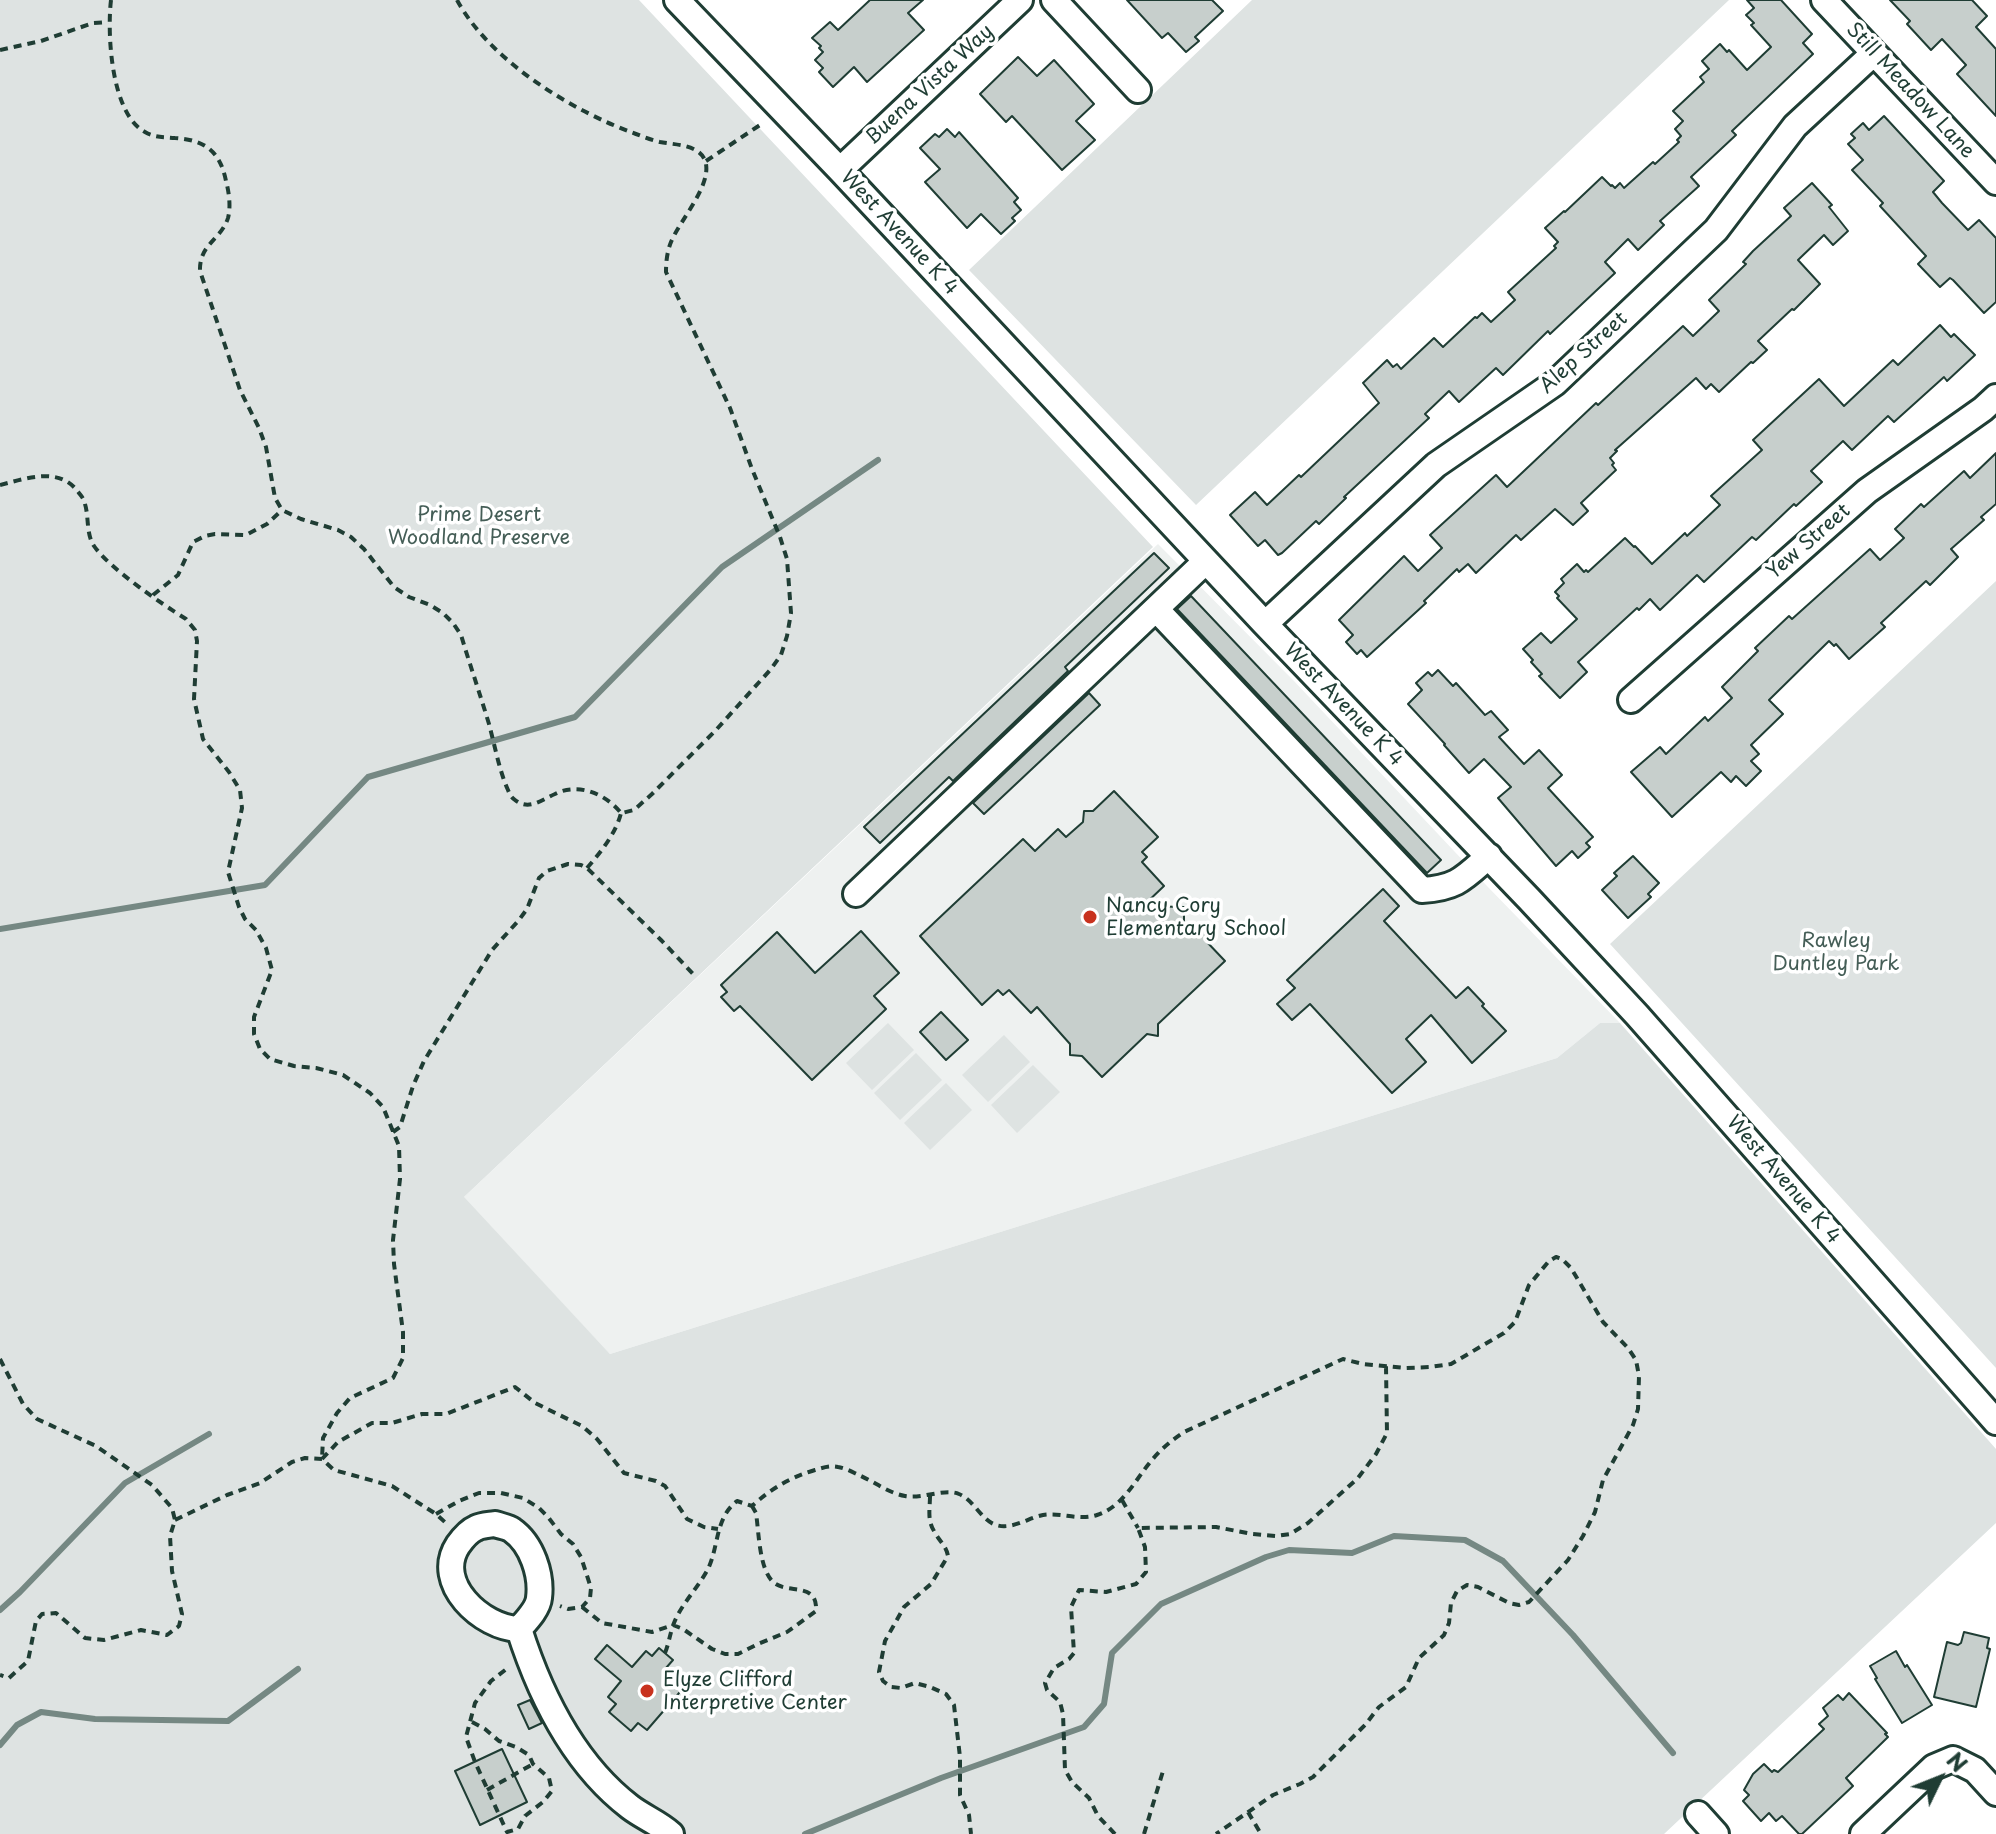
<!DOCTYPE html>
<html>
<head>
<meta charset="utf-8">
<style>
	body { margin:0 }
	#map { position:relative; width:1996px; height:1834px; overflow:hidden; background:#fff; font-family:"Playpen Sans",sans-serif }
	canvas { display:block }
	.north { position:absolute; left:1900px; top:1738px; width:80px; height:80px; -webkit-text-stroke:6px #fff; paint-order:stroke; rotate:47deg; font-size:22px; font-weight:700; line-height:32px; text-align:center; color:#1f3d34 }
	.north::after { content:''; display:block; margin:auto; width:28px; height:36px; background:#1f3d34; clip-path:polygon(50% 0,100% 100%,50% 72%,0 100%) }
</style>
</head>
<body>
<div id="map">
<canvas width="1996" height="1834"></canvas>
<div class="north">N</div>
</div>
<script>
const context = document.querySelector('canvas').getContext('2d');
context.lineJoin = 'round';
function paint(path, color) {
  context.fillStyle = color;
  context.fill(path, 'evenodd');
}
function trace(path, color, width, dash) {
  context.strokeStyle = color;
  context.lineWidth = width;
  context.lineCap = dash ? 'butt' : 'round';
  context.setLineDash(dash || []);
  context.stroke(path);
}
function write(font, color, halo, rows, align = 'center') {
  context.font = font + ' "Playpen Sans",sans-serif';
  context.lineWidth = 7;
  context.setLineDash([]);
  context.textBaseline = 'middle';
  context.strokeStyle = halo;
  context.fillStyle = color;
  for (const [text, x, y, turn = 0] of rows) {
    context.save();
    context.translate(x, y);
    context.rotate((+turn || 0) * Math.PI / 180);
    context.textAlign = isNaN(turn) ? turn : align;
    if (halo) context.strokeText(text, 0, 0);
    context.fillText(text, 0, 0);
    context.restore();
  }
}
paint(new Path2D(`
	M1158,544L1294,681L1487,886L1620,1023H1600L1557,1058L610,1354L463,1198Z`), '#eef1f0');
paint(new Path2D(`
	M0,0H639L1153,547L464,1197L610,1354L1557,1058L1600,1023H1620L1996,1449V1523L1664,1834H0Z
	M1252,0H1729L1196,505L969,270Z
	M1996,581V1368L1610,944Z
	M888,1023L914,1050L872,1090L846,1063Z
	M1004,1035L1030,1062L988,1102L962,1075Z
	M916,1053L942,1080L900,1120L874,1093Z
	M1033,1065L1060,1092L1017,1133L991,1105Z
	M946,1083L972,1110L930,1150L904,1123Z`), '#dee3e2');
trace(new Path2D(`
	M0,929L265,885L368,777L575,717L722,567L878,460
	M0,1610L20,1592L125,1483L209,1434
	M0,1745L17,1725L41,1712L95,1719L228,1721L298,1669
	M805,1834L941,1778L1084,1727L1104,1704L1112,1653L1161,1604L1266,1557L1289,1550L1352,1553L1394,1536L1465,1540L1503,1561L1573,1635L1673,1753`), '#758883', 6);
const building = new Path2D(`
	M870,0H923L908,13L924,30L867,82L854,67L833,87L819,72L823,68L815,60L823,52L819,48L821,46L812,38L830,22L838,30Z
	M1127,0H1212L1223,11L1195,37L1199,41L1186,52L1168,33L1162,38Z
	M1747,0H1781L1812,34L1803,43L1813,54L1732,131L1736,135L1691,177L1699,186L1660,221L1664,225L1638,250L1628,239L1605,262L1615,273L1550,334L1548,331L1503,375L1496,368L1459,402L1449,391L1425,414L1429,418L1344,497L1346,498L1319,524L1316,521L1282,553L1278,555L1265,540L1258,546L1230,515L1255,492L1267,505L1299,475L1301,477L1379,403L1363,383L1387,360L1393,367L1397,364L1401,369L1434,338L1443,347L1475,317L1477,318L1482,313L1491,322L1515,300L1508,292L1556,248L1554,246L1558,242L1545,228L1564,211L1565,212L1602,177L1611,186L1612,185L1615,188L1620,183L1624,188L1653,162L1655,164L1679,142L1677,140L1681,136L1675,129L1683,121L1673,111L1704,82L1700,77L1709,69L1702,61L1720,44L1727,52L1729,50L1747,70L1771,47L1751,25L1754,23L1746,15L1754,8Z
	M1890,0H1972L1987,16L1976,27L1996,49V116L1957,74L1966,65L1942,39L1931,50L1907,24L1910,21Z
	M1018,57L1037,76L1054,60L1094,104L1076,121L1095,140L1062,170L1012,116L1006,122L980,94Z
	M1884,116L1944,181L1933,192L1942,203L1968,230L1979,220L1996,238V302L1984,313L1953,280L1950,278L1940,287L1918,264L1926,256L1880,206L1883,203L1852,170L1863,160L1848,144L1855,138L1851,134L1863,123L1869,130Z
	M947,129L955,137L959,132L1018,198L1014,202L1021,210L1012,218L1015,221L1001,234L981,214L967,228L925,182L940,169L920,148L935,134L939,137Z
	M1812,183L1832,205L1829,207L1848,231L1833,245L1824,235L1798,260L1820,284L1794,310L1792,309L1758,341L1767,350L1753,363L1751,362L1719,392L1711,384L1706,389L1696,378L1615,450L1617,451L1610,458L1614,463L1612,465L1616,470L1581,503L1588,511L1573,525L1555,509L1521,540L1516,535L1476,573L1468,564L1459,572L1457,569L1424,601L1426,603L1367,657L1361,650L1357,654L1346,642L1353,635L1339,620L1404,556L1418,571L1442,548L1430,535L1496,475L1507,487L1596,403L1598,405L1683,326L1693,336L1719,311L1709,300L1746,264L1743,262L1753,251L1791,216L1784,208Z
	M1940,325L1951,337L1954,334L1975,355L1947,381L1944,377L1894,422L1888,416L1852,450L1843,441L1811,471L1822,482L1796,506L1794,504L1756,540L1752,537L1704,582L1697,575L1660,610L1650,599L1639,610L1637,608L1578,662L1587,672L1560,698L1539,676L1542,674L1531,662L1533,660L1523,649L1541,633L1551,643L1577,619L1557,598L1559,596L1555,592L1564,583L1561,579L1577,564L1584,572L1586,570L1588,572L1625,538L1634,547L1635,546L1652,564L1685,533L1687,536L1720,505L1711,496L1762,450L1753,440L1819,379L1844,406L1893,360L1898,365Z
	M1996,453V504L1981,517L1984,520L1951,549L1958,557L1930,585L1926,581L1881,623L1885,627L1849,659L1836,644L1834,646L1829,641L1769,700L1783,714L1751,745L1759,754L1751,761L1761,771L1746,786L1736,776L1731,782L1721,772L1672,817L1631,772L1660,747L1666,754L1705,717L1708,721L1732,698L1722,687L1758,651L1755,648L1789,616L1792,619L1870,549L1880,560L1904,538L1895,529L1921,504L1924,507L1964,471L1970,478Z
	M1154,553L1169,568L1065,667L1068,671L953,781L949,777L880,843L864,827Z
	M1191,596L1441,860L1427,873L1177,609Z
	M1438,670L1453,686L1456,683L1485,715L1491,711L1508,730L1499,737L1524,764L1539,750L1562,775L1548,788L1593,837L1586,843L1590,847L1578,858L1572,851L1556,866L1498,798L1511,787L1484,759L1469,773L1444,745L1445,744L1408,704L1422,690L1416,683L1428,672L1432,676Z
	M1089,693L1100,705L984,814L973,803Z
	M1114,791L1158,837L1142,852L1147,857L1142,862L1164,886L1143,906L1184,907V927L1205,928V940L1225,961L1158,1024V1036L1147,1034L1102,1077L1082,1056L1070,1055V1044L1037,1007L1031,1013L1009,990L1003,995L998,990L982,1005L920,936L1023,839L1035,851L1058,829L1066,837L1083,822L1084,811H1093Z
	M1633,856L1659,883L1648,894L1651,897L1628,918L1602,890L1617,876L1614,873Z
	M1383,889L1399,906L1384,921L1456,998L1468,987L1484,1004L1482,1006L1506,1031L1472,1063L1431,1015L1406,1039L1426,1062L1392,1093L1310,1004L1292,1020L1277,1004L1295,988L1287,980Z
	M861,931L899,973L874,996L886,1009L812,1080L740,1006L734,1011L721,997L727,992L721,985L777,932L815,973Z
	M941,1012L968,1040L946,1060L920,1032Z
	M1964,1632L1989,1638L1987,1648L1990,1649L1976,1707L1934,1697L1947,1642L1958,1645L1961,1643Z
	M607,1645L632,1667L646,1651L652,1656L659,1648L673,1660L666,1668L686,1685L647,1730L638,1723L631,1731L609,1712L616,1704L608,1697L621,1681L595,1659Z
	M1896,1651L1905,1667L1907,1665L1932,1705L1902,1723L1875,1679L1877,1678L1870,1666Z
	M1849,1693L1887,1733L1885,1734L1888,1737L1846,1778L1853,1786L1802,1834H1799L1782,1816L1776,1821L1769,1813L1761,1821L1743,1801L1749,1795L1744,1790L1753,1774L1764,1764L1772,1772L1774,1770L1778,1772L1824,1729L1819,1724L1828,1716L1823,1708L1838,1695L1843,1700Z
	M530,1700L542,1723L529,1729L518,1705Z
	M502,1749L527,1802L480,1825L455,1771Z`);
paint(building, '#c7cfcc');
trace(building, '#1f3d34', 2);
const minor = new Path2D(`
	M677,0L840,170L1265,624L1529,899L1637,1015L1996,1422
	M1054,0L1138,90
	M1824,0L1996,182
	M840,170L1020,0
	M1156,609L1422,890C1457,888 1464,878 1489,856
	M1265,624L1436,465L1555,383L1716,230L1795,126L1874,53
	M1631,700L1867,491L1983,409L1996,397
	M856,894L1206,561
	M495,1524C500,1526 508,1527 512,1530C532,1544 542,1575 539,1598C538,1609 526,1621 519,1629C482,1628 433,1583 458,1545C463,1538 469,1531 476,1528C482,1525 489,1525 495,1524Z
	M519,1629C540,1695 574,1764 630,1807C643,1817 659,1823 671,1834
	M1698,1814L1716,1834
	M1863,1834L1934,1767L1953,1759L1975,1770L1996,1793`);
trace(minor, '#1f3d34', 30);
trace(new Path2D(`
	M111,0C107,34 111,114 145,132C155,138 164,137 175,138C205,140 220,151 226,181C229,192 231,207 228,218C221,240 199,244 200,271L240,390L259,428L266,447L275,498L282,510L301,519L338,530L351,537L364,549L394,587L409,597L430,605L443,613L453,623L461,635C470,665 480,694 489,724C495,746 499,770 508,790C510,795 511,797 515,800C529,811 541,800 555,794C578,782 606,794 621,813
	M457,0C490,61 572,111 636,134C644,137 652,140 660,142C675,145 702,144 706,164C710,188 680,220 671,242C667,252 666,262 666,272L730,408L752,469L780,537L787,559L791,613L787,636L781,655L771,669L716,730L652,794L634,810L622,813
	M0,50L41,41L93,23L108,22
	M706,161L763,123
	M0,485C28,478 60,466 79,493C82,497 84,499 85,504C89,517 86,534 94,546C109,568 162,604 186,619L195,630L197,641L194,699L203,739L229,772L240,790L242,808L228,872L239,907L245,919L256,930L266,948L272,970L254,1017V1034L260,1049L270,1059L294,1066L316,1068L343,1075L370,1093L383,1107L399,1146L400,1179L393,1240L394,1264L403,1332V1358L393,1378L350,1398L337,1413L323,1438L322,1459
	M153,595L178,575L193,542L205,536L215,534L246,535L267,524L282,510
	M587,868C601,852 616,833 621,813
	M393,1132L400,1127L413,1086L424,1061L492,950L519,920L527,909L539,878L547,871L568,864L581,865L587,868L662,941L694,975
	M0,1359L23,1404L37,1419L96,1446L152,1485L172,1508L175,1520L170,1536L172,1571L182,1614L179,1626L167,1635L141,1630L104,1640L85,1638L56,1613L42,1614L36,1621L28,1661L9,1678L0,1675
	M322,1459L338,1442L372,1423H392L422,1414H446L515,1387L535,1403L582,1426L597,1439L624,1473L656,1481L665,1486L687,1519L704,1527L718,1529
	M930,1496C930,1508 927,1520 934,1531C939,1541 946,1545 948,1556L931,1584L904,1607L885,1641L879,1672L883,1681L891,1687L901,1688L915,1683L930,1687L946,1694L954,1705L960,1757V1795L969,1815L971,1834
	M1122,1500L1138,1528
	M436,1514L459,1501L479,1493H501L523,1498L539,1508L548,1517L561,1534L573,1544L581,1557L591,1588L590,1598L582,1607L568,1609L560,1606
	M175,1520L227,1495L260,1483L292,1462L305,1458L322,1459L334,1470L392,1486L436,1514L447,1524
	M582,1607L602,1623L652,1632L673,1625L683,1629L712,1649L725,1654H738L758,1644L787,1632L816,1611C818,1581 788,1595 773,1582C759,1568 759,1533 756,1513L752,1506
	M665,1653C669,1643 670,1633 674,1623C682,1603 698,1588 708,1569C719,1546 715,1518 737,1501L752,1506C772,1488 789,1478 815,1470C822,1468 830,1465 838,1467C846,1468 854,1473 861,1476C876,1483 889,1493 905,1496C923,1499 945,1488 959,1494C974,1500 981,1520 996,1525C1012,1530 1028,1518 1043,1515C1061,1512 1079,1521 1097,1515C1124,1506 1134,1481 1152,1460C1161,1449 1172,1440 1184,1432L1343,1359L1363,1364L1406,1368L1430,1367L1451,1364L1504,1333L1515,1322L1529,1285L1549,1261L1556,1257L1562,1259L1571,1268L1603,1322L1628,1348L1636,1360L1639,1376L1638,1409L1633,1425L1603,1480L1595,1512L1583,1536L1568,1560L1529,1602L1519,1605L1509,1603L1478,1587L1467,1585L1457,1591L1451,1603L1449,1623L1444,1635L1419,1658L1406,1687L1379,1707L1365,1725L1313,1777L1300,1784L1273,1795L1216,1834
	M472,1722L485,1729L499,1741L516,1747L529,1755L533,1764L549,1778L552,1791L543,1802L525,1816L518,1829L507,1832L475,1762L466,1737L475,1703L491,1681L509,1667
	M487,1790L533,1764
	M1248,1812L1261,1834
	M1115,1834L1098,1816L1089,1798L1072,1782L1065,1770L1063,1714L1060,1702L1047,1690L1045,1683L1054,1668L1069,1659L1074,1653L1071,1607L1079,1590L1106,1592L1136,1584L1146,1572L1145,1547L1138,1528L1216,1527L1252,1534L1276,1536L1290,1534L1308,1523L1358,1478L1376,1454L1387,1433L1386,1366
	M1144,1834L1163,1771`), '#1f3d34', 4, [8, 6]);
trace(minor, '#fff', 24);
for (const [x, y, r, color] of [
	[1090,917,8,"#c8321e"],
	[647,1691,8,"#c8321e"]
]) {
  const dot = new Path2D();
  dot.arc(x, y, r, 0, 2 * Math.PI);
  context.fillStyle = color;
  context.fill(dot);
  trace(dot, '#fff', 3);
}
write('20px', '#1f3d34', '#fff', [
	["Buena Vista Way",930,85,-43],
	["Still Meadow Lane",1910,91,47],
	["West Avenue K 4",899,233,47],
	["Alep Street",1584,353,-42],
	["Yew Street",1809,542,-41],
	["West Avenue K 4",1343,705,46],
	["West Avenue K 4",1783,1180,49]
]);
write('20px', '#455e57', '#fff', [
	["Prime Desert",479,515],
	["Woodland Preserve",479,538],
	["Rawley",1836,941],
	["Duntley Park",1836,964]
]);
write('20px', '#1f3d34', '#fff', [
	["Nancy Cory",1106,906],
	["Elementary School",1106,929],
	["Elyze Clifford",663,1680],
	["Interpretive Center",663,1703]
], 'left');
</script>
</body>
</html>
